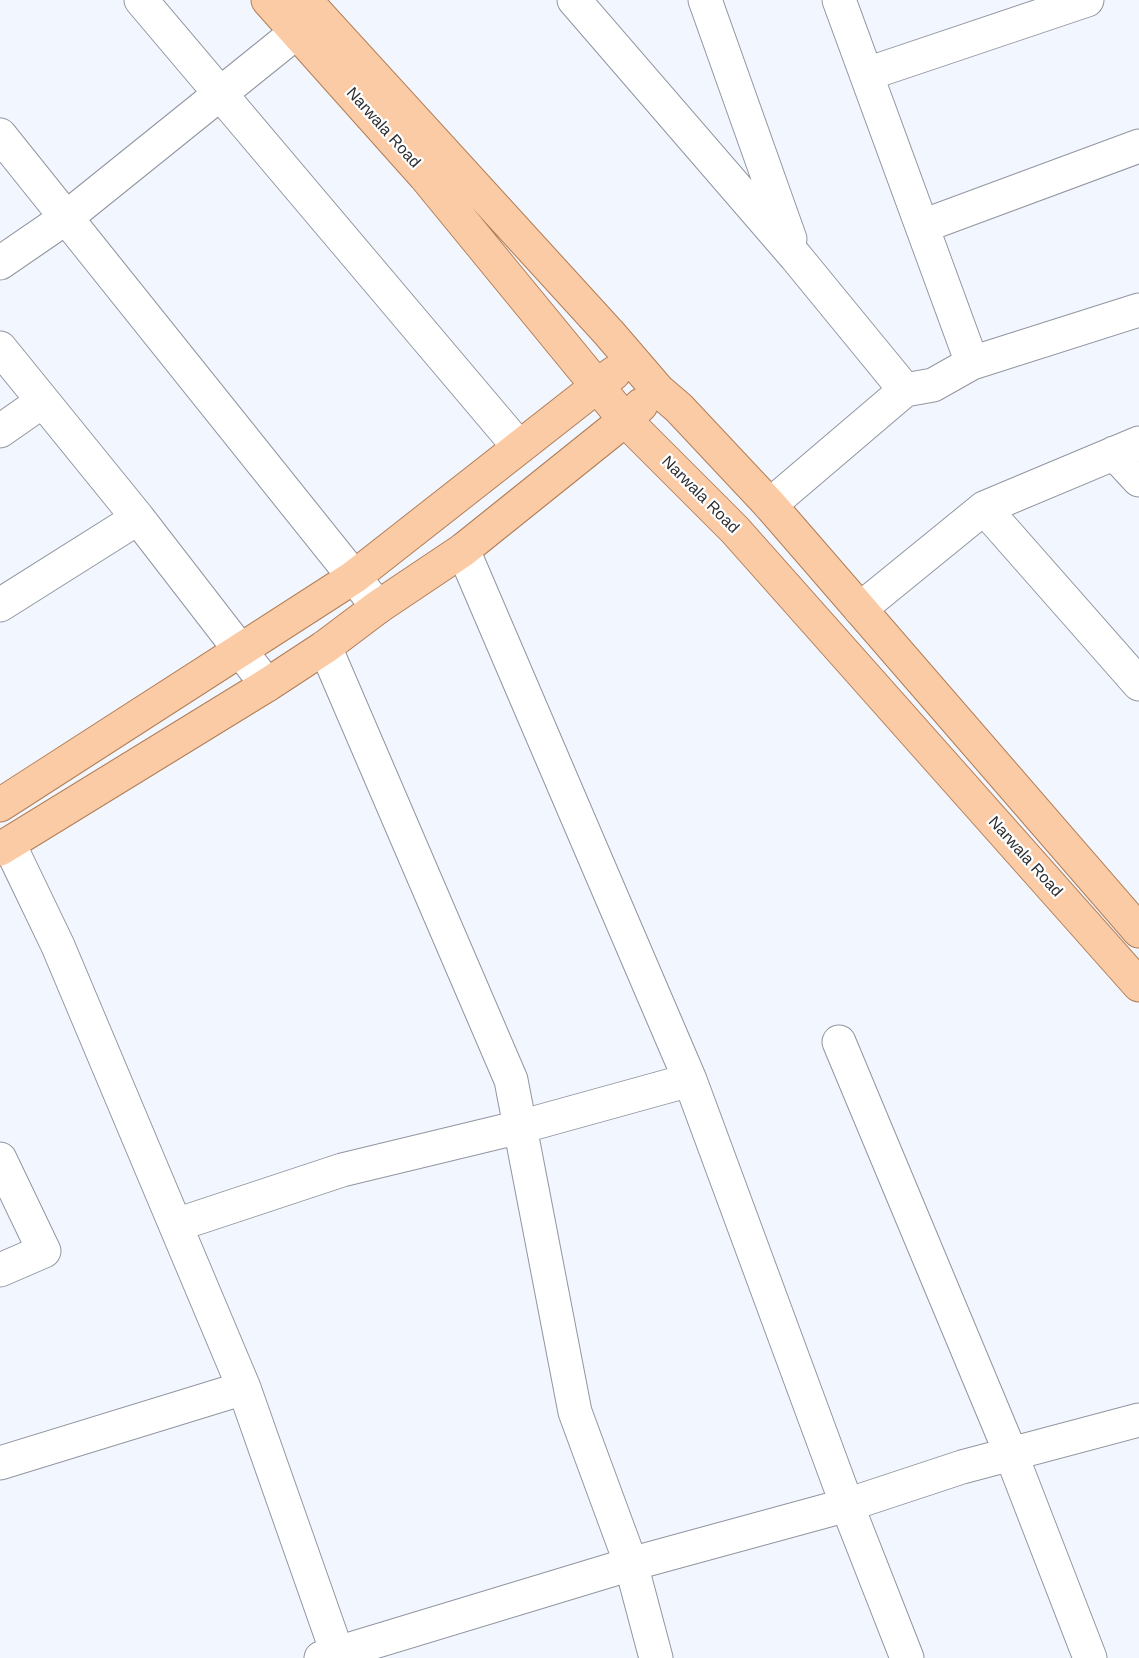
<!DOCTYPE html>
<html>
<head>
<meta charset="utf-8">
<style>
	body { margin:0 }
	canvas { display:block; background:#f2f6fe }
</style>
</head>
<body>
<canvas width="1139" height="1658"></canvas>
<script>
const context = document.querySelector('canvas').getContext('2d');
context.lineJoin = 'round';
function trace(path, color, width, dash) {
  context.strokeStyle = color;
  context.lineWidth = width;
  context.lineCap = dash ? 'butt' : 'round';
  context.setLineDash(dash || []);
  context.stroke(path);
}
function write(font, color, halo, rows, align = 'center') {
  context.font = font + ' Helvetica,sans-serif';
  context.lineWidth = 4.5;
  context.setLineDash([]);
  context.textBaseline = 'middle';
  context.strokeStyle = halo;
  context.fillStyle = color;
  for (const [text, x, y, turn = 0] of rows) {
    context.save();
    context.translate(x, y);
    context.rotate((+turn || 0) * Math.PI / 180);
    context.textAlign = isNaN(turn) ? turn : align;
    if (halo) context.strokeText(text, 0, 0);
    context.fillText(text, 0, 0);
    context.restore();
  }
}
const minor = new Path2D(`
	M141,0L519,447
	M574,0L796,257L905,390
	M705,0L790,239
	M839,0L972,363
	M867,74L1087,0
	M0,135L378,607
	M923,226L1139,146
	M0,263L67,217L318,15
	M0,348L138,518L267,685
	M0,431L43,401
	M1139,443L984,508L1139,684
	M1114,453L1139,480
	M770,505L905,390L933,385L972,363L1139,310
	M463,550L690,1080L847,1505L907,1658
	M0,605L138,518
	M860,609L984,508
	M325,647L511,1080L575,1412L631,1564L656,1658
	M9,844L58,946L244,1388L339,1658
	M839,1042L1011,1454L1090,1658
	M0,1159L44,1251L0,1270
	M176,1225L342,1170L520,1127L690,1080
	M0,1463L244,1388
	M321,1658L631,1564L847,1505L962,1467L1139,1420`);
const major = new Path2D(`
	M268,0L425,176L625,420L735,530L1139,985
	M305,0L609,333L658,390L679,408L770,505L1139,931
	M0,805L354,577L614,373
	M0,849L267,685L325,647L378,607L463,550L625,420L641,405`);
trace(minor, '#9296a0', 35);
trace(major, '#b17e56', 35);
trace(minor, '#fff', 33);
trace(major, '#fbcba6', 33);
write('16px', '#2b2d30', '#fff', [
	["Narwala Road",383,128,48],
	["Narwala Road",700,495,45],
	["Narwala Road",1025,857,48]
]);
</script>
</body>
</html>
